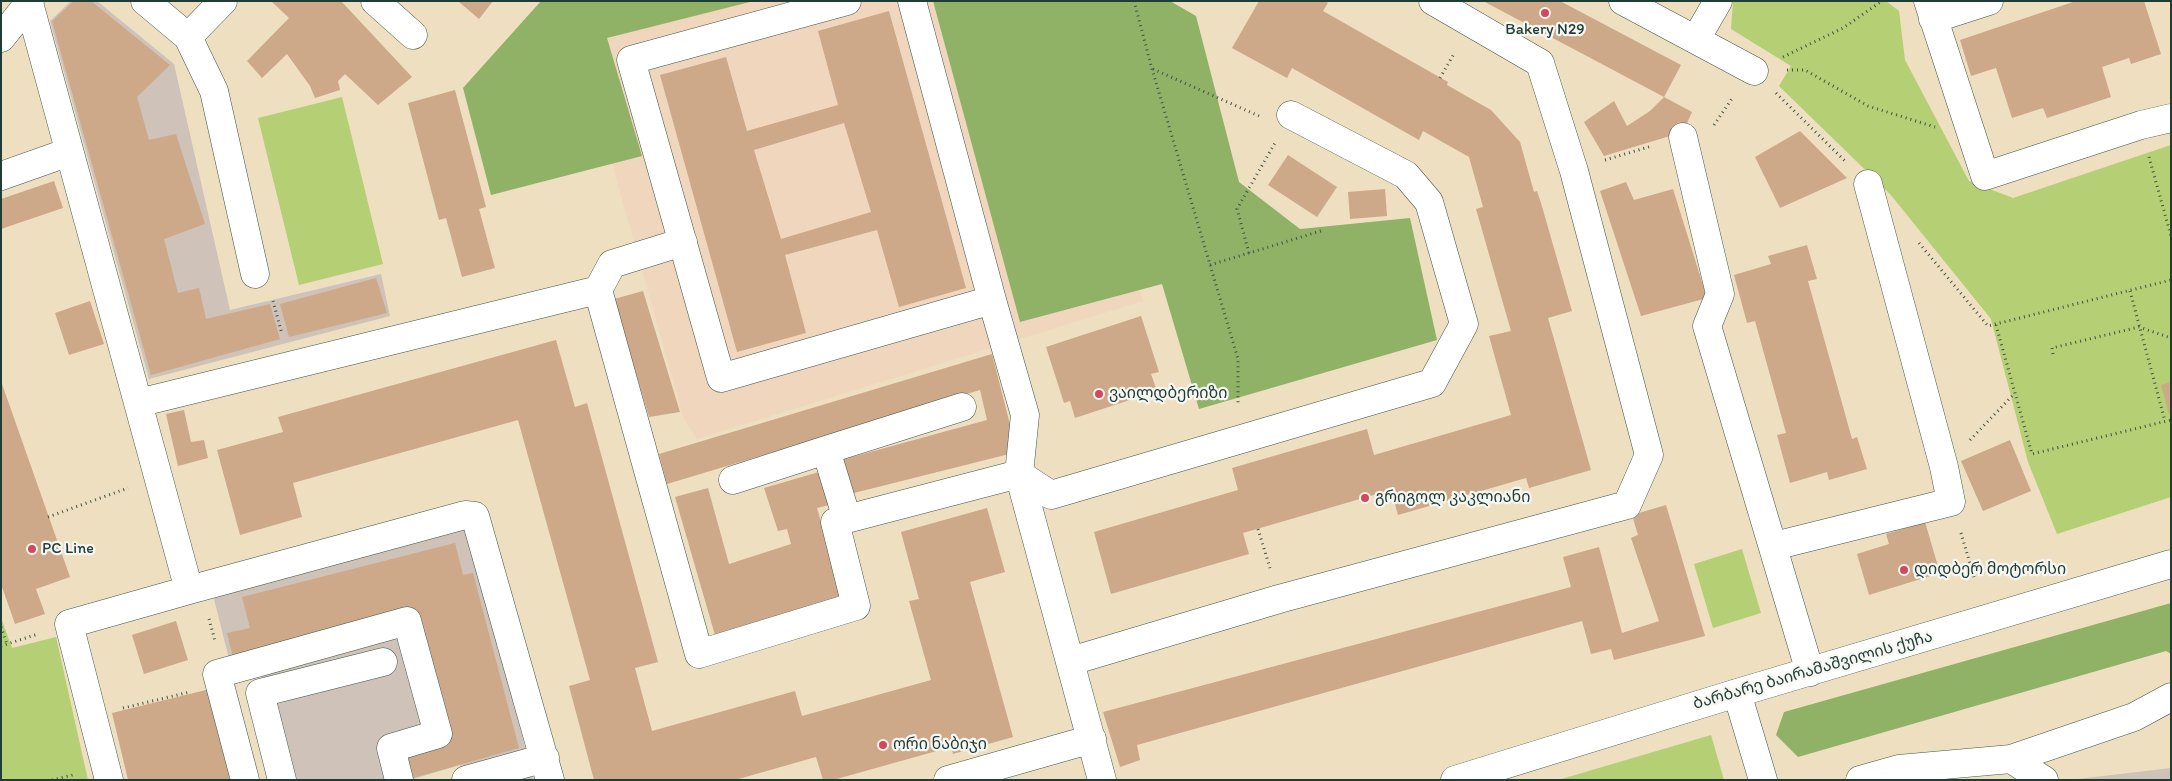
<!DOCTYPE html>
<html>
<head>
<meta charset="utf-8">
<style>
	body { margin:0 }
	#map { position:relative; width:2172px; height:781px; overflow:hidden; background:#eedfc0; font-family:Itim,sans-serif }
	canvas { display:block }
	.frame { position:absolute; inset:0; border:2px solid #1f3d34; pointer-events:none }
</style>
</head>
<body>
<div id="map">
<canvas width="2172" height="781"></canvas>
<div class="frame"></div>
</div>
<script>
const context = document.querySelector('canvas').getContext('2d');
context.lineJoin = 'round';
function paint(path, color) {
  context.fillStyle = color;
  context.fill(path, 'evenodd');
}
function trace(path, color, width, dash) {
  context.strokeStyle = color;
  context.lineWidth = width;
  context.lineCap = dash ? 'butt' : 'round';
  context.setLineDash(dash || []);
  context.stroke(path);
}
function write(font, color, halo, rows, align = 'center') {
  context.font = font + ' Itim,"Noto Sans Georgian",sans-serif';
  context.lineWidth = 4.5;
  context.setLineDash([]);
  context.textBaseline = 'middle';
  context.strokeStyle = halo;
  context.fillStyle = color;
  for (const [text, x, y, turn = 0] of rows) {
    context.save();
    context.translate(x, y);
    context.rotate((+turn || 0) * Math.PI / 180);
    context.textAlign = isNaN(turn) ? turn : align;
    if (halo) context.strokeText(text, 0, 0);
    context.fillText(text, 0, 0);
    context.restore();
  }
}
paint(new Path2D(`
	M587,1H1056L1143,301L697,439L684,419L571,19Z`), '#f0d6bc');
paint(new Path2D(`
	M71,1H97L174,64L230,310L381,274L390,316L149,379L50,21Z
	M470,526L533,780H464L460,765L410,780H289L258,660L231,667L212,591Z
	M2171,768V780H2069Z`), '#cec2b9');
paint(new Path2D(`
	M1733,1H1886L1899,11L1905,60L1969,181L2013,198L2171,145V497L2057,534L2028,462L1991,319L1890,194L1779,86L1791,66L1731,29Z
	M342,97L383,264L299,285L258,118Z
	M1742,549L1761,613L1713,628L1694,564Z
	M1,618L12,648L56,637L88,780H1Z
	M1711,735L1724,780H1558Z`), '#b4cf74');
paint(new Path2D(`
	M541,1H754L607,38L642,156L491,195L463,88Z
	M933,1H1170L1196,16L1239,182L1300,229L1410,218L1437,340L1199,409L1162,284L1020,322Z
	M2171,603V654L2166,651L1798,757L1776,735L1784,712Z`), '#8fb266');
paint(new Path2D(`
	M74,1H91L170,65L137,97L149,140L176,134L205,224L164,239L178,293L199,288L206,319L270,304L280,339L151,375L52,21Z
	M271,1H341L412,77L378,105L345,74L338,81L340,90L315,98L310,86L287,54L262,78L247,61L289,18Z
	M458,1H493L479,19Z
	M1259,1H1326L1328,3L1323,11L1448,82L1447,85L1491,110L1520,142L1534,192L1537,191L1541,203L1572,311L1548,318L1591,470L1529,488L1526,478L1398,515L1391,490L1243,533L1249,554L1111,594L1094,532L1238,490L1232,468L1367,429L1374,455L1511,415L1489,336L1511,331L1476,209L1483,207L1469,157L1423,131L1419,140L1292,68L1287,78L1232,48Z
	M1483,1H1560L1681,65L1664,97Z
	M2076,1H2144L2161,54L2131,64L2129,58L2102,67L2111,97L2047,118L2043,108L2012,118L1996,68L1971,76L1960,40Z
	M889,11L966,288L899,307L877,230L785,255L806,333L737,352L660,75L726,57L747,131L838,105L818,31ZM844,123L871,212L781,239L754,150Z
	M455,90L486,207L479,209L495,268L462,277L446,218L439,220L408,103Z
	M1664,97L1692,112L1683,132L1604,156L1584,122L1614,101L1627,126L1650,111Z
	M1800,131L1847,178L1780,208L1755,157Z
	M1288,155L1337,187L1317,217L1268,185Z
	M54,181L63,208L1,229V199Z
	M1626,182L1634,200L1673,189L1707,298L1641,316L1600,191Z
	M1385,189L1387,216L1350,219L1348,192Z
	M1807,245L1817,279L1808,281L1852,439L1857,437L1867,469L1829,480L1827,472L1790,483L1777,435L1786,433L1755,321L1747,323L1734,275L1771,264L1768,256Z
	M376,278L387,313L289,337L280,304Z
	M643,291L680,412L649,417L614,299Z
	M90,301L104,344L69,355L55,313Z
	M1141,316L1159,372L1151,374L1157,391L1075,418L1070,401L1064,403L1046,347Z
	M556,340L575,407L587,403L658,662L635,668L652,731L795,691L802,716L931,680L909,601L919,599L901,532L987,508L1005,572L970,582L1013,737L953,754L951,747L833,780H823L816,757L735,780H594L569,686L590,680L518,420L293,483L302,517L240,535L217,450L283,432L278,417Z
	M992,354L1017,452L850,494L841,460L987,420L980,390L667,484L659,454Z
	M2171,382V414H2169L2161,385Z
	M2,384L70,577L36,589L45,614L15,624L1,584Z
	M184,410L191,442L204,440L208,458L178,466L166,414Z
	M2010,440L2031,491L1983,511L1961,461Z
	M819,472L829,505L817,508L844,603L717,642L675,497L708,488L729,564L791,544L787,529L778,531L764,488Z
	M1666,505L1705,636L1614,660L1611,649L1591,654L1582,621L1137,745L1140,760L1120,767L1103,712L1571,587L1563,557L1599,547L1622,633L1659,621L1631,538L1638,535L1632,515Z
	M1925,522L1940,573L1869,595L1857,554L1889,544L1886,534Z
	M455,543L463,575L473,573L519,748L406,780L393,749L440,735L410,618L235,665L227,633L250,628L242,597Z
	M176,621L188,660L144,674L132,635Z
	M214,688L236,780H128L112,713Z`), '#cda889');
const minor = new Path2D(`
	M30,1L29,3L189,590L465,515L475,516L550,780
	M145,1L188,37L214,91L255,274
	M375,1L413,35
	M847,1L631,60L721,378L992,300L1025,415L1019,474L1102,780
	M912,1L992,300
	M1623,1L1754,71
	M1928,1L1985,176L2141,125L2171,118
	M1933,19L1989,1
	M188,37L223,1
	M1,38L29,3
	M1696,39L1718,1
	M1683,137L1720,294L1707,326L1810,672
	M1,176L69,152
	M598,290L612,264L683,242
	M138,403L598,290L699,654L856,606L835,522L1019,474L1051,495L1432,383L1464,324L1429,202L1406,175L1291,115
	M733,480L826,450
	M847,519L826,450L962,407
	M1774,546L1951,502L1944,467L1868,184
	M1071,661L1279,599L1627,505L1649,455L1574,171L1540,63L1433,1
	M1737,693L1763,780
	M2011,759L2044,780
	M109,780L69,624L189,590
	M245,780L217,674L407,621L438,734L391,748L399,780
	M282,780L260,693L383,662
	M466,780L545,758
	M948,780L1092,739
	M1455,780L1737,693L2171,564
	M1860,780L1899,769L2011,759L2134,717L2171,697`);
trace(minor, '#3e5549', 29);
trace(new Path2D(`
	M1134,1L1152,69L1238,359V406
	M1783,57L1843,28L1882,1
	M1153,69L1259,116
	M1787,70H1805L1868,106L1935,127
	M1440,78L1455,52
	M1776,93L1846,162
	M1714,125L1733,97
	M2149,157L2171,236
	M1605,160L1652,146
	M1919,243L1988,326L2171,280
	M1249,253L1237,209L1275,143
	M1210,265L1324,230
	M2130,291L2165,421
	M273,301L282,334
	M1996,325L2032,454L2171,420
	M2053,354L2052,348L2139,327L2171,338
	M1970,440L2014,394
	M48,517L128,488
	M1258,529L1270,568
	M1961,533L1974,577
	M209,619L215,641
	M1,627L7,644
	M1,646L38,634
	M123,708L190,692
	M52,780L73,775`), '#3e5549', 3, [1, 4]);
trace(minor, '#fff', 28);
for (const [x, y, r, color] of [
	[1545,13,5,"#d1495b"],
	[1099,394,5,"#d1495b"],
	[1365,498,5,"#d1495b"],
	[32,549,5,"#d1495b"],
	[1904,570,5,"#d1495b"],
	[883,745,5,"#d1495b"]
]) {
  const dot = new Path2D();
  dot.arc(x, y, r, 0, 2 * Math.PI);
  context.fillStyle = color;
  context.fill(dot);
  trace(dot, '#f6f6f2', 2);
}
write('16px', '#1f3d34', '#f6f6f2', [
	["Bakery N29",1545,30,"center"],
	["ვაილდბერიზი",1109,394],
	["გრიგოლ კაკლიანი",1375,498],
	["PC Line",42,549],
	["დიდბერ მოტორსი",1914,570],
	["ორი ნაბიჯი",893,745]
], 'left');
write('16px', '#1f3d34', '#f6f6f2', [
	["ბარბარე ბაირამაშვილის ქუჩა",1813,671,-16]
]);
</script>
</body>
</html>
